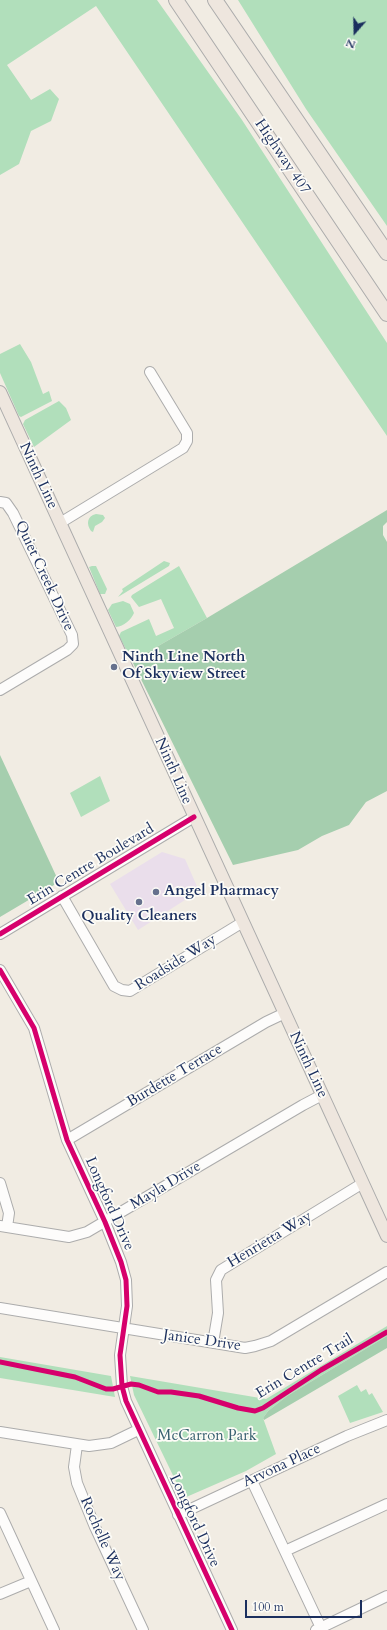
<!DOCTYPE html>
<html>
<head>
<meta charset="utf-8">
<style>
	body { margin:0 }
	#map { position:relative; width:387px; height:1630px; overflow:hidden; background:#f1ece3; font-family:Cardo,serif }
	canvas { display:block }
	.north { position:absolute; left:335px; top:12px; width:40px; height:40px; -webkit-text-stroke:3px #fdfcf7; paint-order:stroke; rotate:200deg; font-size:11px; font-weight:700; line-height:16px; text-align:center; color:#1b2f5e }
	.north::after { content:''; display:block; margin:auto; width:14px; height:18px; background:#1b2f5e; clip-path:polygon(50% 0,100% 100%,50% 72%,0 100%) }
	.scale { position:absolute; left:245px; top:1600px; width:117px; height:18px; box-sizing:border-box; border:2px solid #1b2f5e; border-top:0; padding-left:5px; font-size:12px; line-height:14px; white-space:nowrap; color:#1b2f5e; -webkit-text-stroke:3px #fdfcf7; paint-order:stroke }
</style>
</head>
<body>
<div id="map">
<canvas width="387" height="1630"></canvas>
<div class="north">N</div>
<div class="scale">100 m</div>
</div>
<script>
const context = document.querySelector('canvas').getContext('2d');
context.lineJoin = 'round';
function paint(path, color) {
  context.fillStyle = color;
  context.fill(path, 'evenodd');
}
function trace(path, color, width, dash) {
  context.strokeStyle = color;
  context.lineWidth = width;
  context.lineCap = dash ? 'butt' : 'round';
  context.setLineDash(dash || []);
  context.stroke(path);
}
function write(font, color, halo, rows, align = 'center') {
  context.font = font + ' Cardo,serif';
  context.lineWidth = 3.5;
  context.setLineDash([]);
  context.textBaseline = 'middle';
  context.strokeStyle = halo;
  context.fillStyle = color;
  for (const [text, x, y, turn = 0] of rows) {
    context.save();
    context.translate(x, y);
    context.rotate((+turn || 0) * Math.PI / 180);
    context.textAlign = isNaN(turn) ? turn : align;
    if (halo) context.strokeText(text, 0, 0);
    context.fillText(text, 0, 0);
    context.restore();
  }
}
paint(new Path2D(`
	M162,852L185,859L199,891L138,930L110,884Z`), '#eadeeb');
paint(new Path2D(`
	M0,0H157L242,120L387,343V436L96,6L7,65L31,100L50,89L59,99L51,121L31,131L19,164L0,175Z
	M238,0H387V226L306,109Z
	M20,344L31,362L43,394L49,391L52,401L21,417L19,416L0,373V354Z
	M59,401L66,408L71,420L34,447L23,424L25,420Z
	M96,514L103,515L105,518L102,522L95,526L93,532L91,531C86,524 87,516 96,514Z
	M164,561L170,563L169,566L118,597L123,591L122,589Z
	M92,566H96L107,589L105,594H100L89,567Z
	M179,566L207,618L132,661L119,636L121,632L149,619L156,636L174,628L161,599L139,607L131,597L132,595Z
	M123,601L130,604L134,613C131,620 124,626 116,627L108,610L112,604Z
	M100,776L110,801L81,817L70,793Z
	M387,1326V1336L287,1396L268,1411L263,1418L276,1454L246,1471L184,1498L134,1395L130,1376L266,1399Z
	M0,1357L111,1376L115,1397L0,1378Z
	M357,1385L361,1392L366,1389L369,1395L372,1393L383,1412L350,1423L338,1396Z`), '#b1dfbb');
paint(new Path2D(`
	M387,510V522L383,526V535L387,542V791L366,802L349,825L322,836L298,850L233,865L132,661L207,618Z
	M0,755L59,882L0,917Z
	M387,1336V1348L264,1420L263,1418L268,1411L287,1396Z`), '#a5ceae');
const minor = new Path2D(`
	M0,502L6,503L13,513L72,635L73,644L67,650L0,690
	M60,523L183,448L187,441V433L150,372
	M62,896L114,986L122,990L130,991L243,922
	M0,934L194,817
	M0,970L34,1028L67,1140L105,1222L121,1262L126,1280L127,1306L120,1355L122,1386L126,1401L232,1630
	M67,1140L266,1022L285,1013
	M0,1183L9,1213L7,1227
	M0,1226L69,1237L87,1232L303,1105L322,1095
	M0,1308L245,1348L255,1346L271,1341L387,1272
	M213,1343L218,1313L216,1280L221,1270L363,1183
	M0,1432L89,1446L111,1443L138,1430
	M77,1445L74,1467L77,1483L95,1527L143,1630
	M252,1481L322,1630
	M0,1513L54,1630
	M178,1515L347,1436L387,1420
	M285,1551L387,1504
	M0,1594L31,1581
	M316,1630L387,1596`);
const major = new Path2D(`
	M0,392L387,1236`);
const highway = new Path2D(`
	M176,0L387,314
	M215,0L387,253`);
trace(minor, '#acacac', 12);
trace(major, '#acacac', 14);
trace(highway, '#acacac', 16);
trace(minor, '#fdfcfb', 10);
trace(major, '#eee6de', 12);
trace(highway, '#eee6de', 14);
trace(new Path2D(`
	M0,934L194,817
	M0,970L34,1028L67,1140L105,1222L121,1262L126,1280L127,1306L120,1355L122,1386L126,1401L232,1630
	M0,1362L75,1377L106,1389H113L131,1384L139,1385L158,1392H171L199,1396L238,1408L255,1411L263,1408L321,1370L387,1332`), '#d6006c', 5);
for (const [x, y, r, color] of [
	[114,667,4,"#66718d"],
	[156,892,4,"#66718d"],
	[139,902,4,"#66718d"]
]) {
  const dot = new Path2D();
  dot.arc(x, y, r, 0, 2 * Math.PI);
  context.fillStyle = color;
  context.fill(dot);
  trace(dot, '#fdfcf7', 1.5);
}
write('15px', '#1b2f5e', '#fdfcf7', [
	["Highway 407",282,157,56],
	["Ninth Line",38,476,65],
	["Quiet Creek Drive",44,576,65],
	["Ninth Line",173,771,66],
	["Erin Centre Boulevard",91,865,-31],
	["Roadside Way",176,963,-32],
	["Ninth Line",308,1065,65],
	["Burdette Terrace",175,1076,-31],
	["Mayla Drive",166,1186,-31],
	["Longford Drive",109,1204,66],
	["Henrietta Way",270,1240,-31],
	["Janice Drive",202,1341,8],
	["Erin Centre Trail",305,1367,-31],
	["Arvona Place",282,1466,-25],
	["Longford Drive",194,1521,65],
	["Rochelle Way",102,1539,66]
]);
write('bold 15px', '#1b2f5e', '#fdfcf7', [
	["Ninth Line North",122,658],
	["Of Skyview Street",122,675],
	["Angel Pharmacy",164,892],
	["Quality Cleaners",139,917,"center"]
], 'left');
write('15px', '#386170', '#fdfcf7', [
	["McCarron Park",207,1437]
]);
</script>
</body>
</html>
